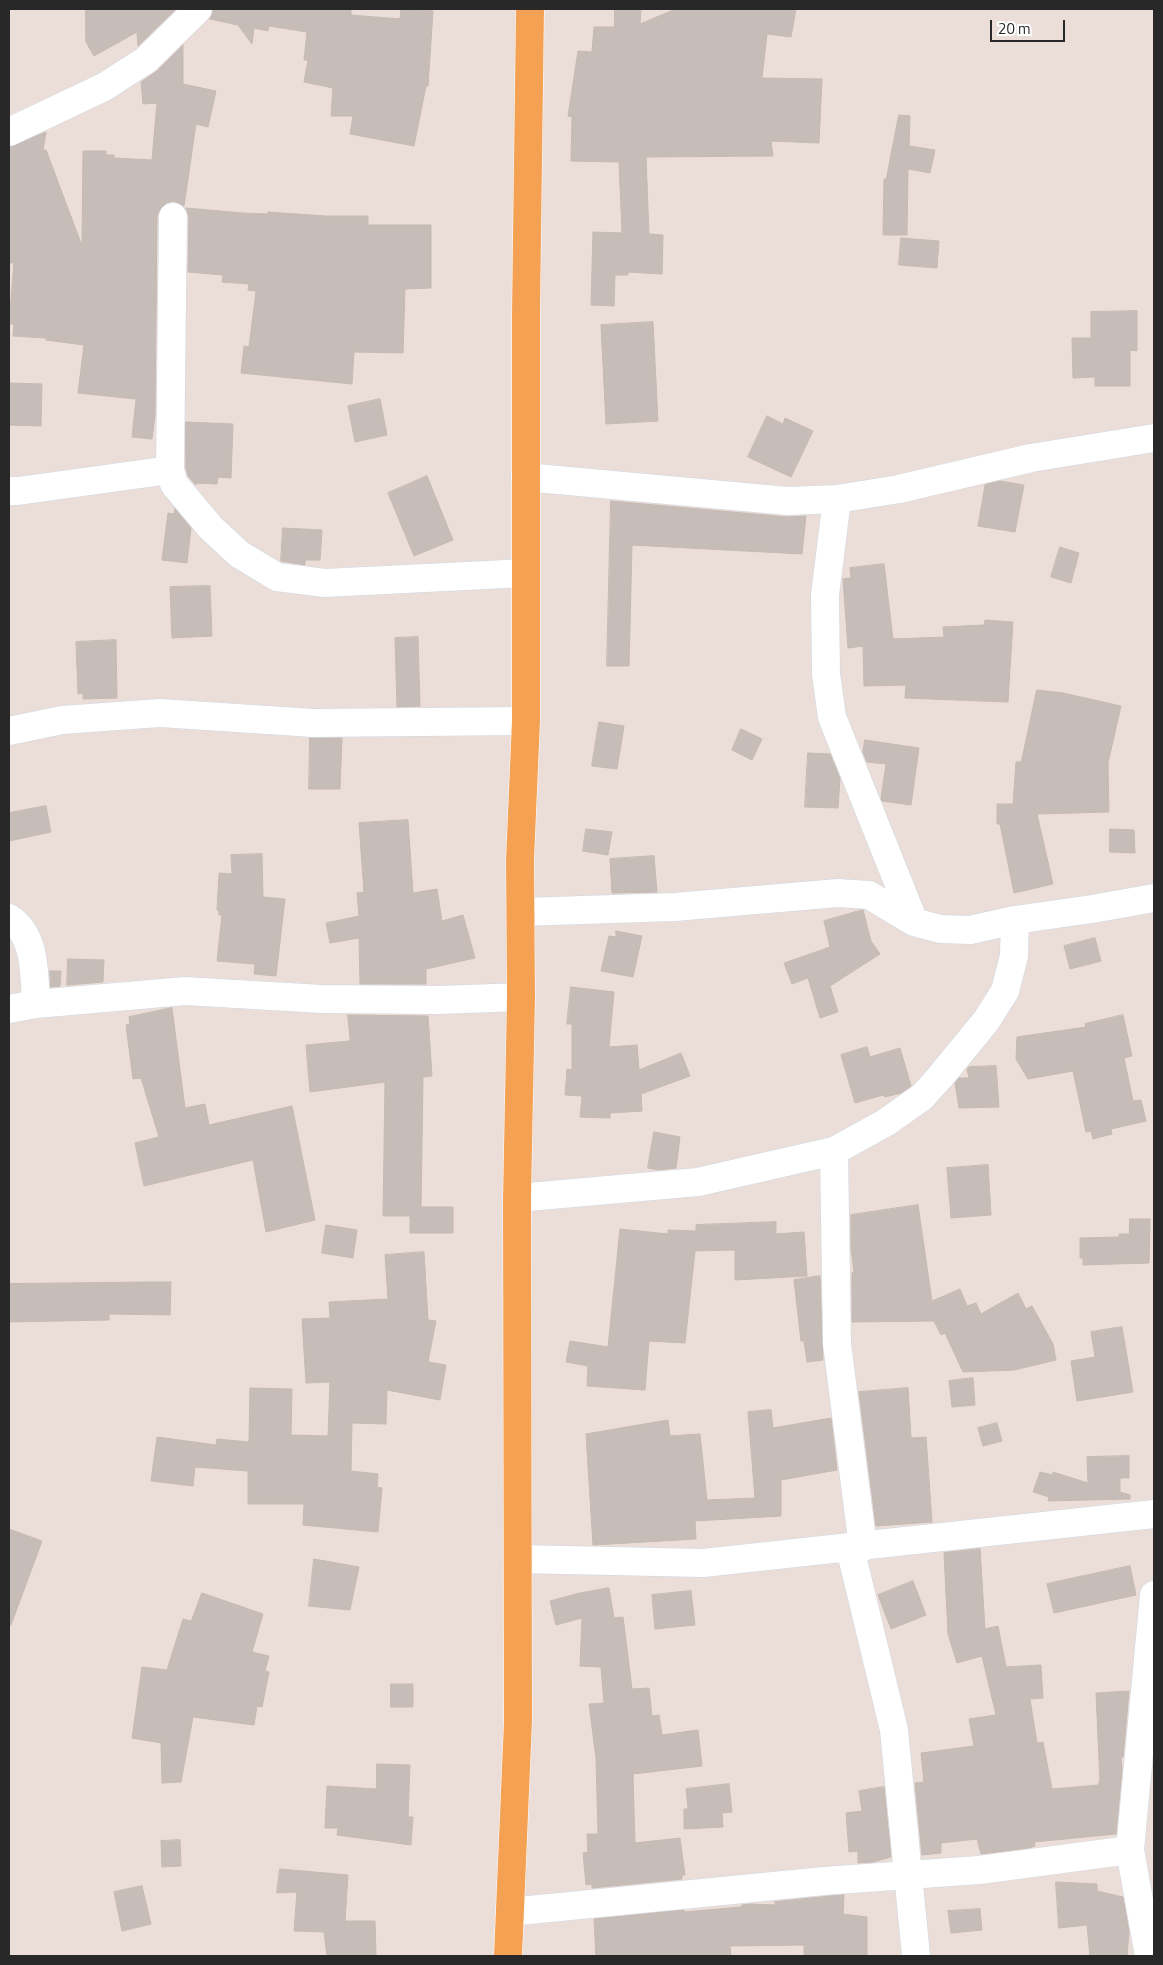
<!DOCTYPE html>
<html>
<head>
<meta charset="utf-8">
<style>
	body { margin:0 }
	#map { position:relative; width:1163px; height:1965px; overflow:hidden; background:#ebded8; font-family:"Titillium Web",sans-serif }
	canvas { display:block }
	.frame { position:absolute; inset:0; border:10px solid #282828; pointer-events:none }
	.scale { position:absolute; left:990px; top:20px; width:75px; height:22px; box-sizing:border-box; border:2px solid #282828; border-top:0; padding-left:6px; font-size:15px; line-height:18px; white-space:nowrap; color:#282828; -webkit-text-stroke:4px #fff; paint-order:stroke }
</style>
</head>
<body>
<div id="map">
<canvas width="1163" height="1965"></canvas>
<div class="frame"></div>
<div class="scale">20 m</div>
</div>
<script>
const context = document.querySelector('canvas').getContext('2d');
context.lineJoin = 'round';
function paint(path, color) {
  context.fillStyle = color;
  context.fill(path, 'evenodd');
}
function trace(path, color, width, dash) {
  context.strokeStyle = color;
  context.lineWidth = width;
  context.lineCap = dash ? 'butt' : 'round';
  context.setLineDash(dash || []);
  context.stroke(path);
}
const building = new Path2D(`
	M86,9H176L138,46L137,32L94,56L86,42Z
	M213,9H351V15L400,19L401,9L433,11L428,86H426L414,146L350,134L353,116H331L333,88L304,82L308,60H304L307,32L269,26L268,31L254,28L252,44L238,25L210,19Z
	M615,9H641L640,24L676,9H796L791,37L767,34L762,78L822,79L819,143L771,141L773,156L646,157L649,234L663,235L662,274L628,272V275H615L614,306L591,305L593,232L622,233L619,162L571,161L572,117L568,116L578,51L592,52L594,27H614Z
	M183,45V84L216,91L208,127L196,124L184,206L174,201L166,203L160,209L157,216L155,415L152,439L132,437L136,399L78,393L84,345L46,340V338L13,336L14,324H9L14,263H9V147L46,132L43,150H46L82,246L83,151H106V155H114V158L152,160L157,103L143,104L141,82L157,71Z
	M899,115L910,116L909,146L935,150L930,173L908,169L907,235H883L884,179H886Z
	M186,208L242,213L268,214V212L326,216H368V225H431V288L405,289L403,353L354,352L352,384L241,373L244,346L249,347L256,291L248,290L249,284L222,282L223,275L188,272L189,217Z
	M901,238L939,241L937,268L899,265Z
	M1137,311V351L1130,350V386H1095V377L1073,378L1072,338H1091V312Z
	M653,322L658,421L606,424L601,325Z
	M9,383L42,384L41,426L9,425Z
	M380,399L387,435L355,442L348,406Z
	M767,416L783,424L785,418L813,431L791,477L748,457Z
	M186,422L233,424L231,478L218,477L217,484L196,483V485L188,476L186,468Z
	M427,476L453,540L414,556L388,493Z
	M1000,481L1024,485L1015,532L978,526L985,485Z
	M611,501L787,517L806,516L802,554L632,545L629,666H607Z
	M175,509L191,528L187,563L162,560L168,513L174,514Z
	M283,528L322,530L320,560H305V565L281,561Z
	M1060,547L1079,553L1071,583L1051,577Z
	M884,564L893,639L944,637L943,627L984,625L985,620L1013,622L1008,702L905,698L906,685L864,686L863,646L848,648L843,579L851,578L850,568Z
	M210,586L212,636L172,638L170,587Z
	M418,637L420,706L397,707L395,638Z
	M116,640L117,698L83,699V693L78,694L76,642Z
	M1037,690L1063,693L1121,706L1108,763L1109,812L1037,814L1053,884L1014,893L1000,824H997V804H1013L1016,762H1021Z
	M599,722L624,726L617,769L592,766Z
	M741,729L762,739L752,760L732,750Z
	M310,738H342L340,789H309Z
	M865,740L919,748L911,805L882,801L881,798L886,764L867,762L863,752Z
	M808,753L830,754L840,778L838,808L805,807Z
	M46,806L51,832L9,841V813Z
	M408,820L413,893L437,889L442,921L463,915L475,958L426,969V984H360L359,938L330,943L326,923L359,916L357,893L364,892L359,823Z
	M586,829L612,832L608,855L583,851Z
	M1110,829L1134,830L1135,853L1110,852Z
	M262,854L263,897L285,899L276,976L254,974L255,964L217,961L222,915H219V911L217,910L219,873L232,874L231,855Z
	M654,856L657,892L612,893L610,859Z
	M863,910L871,941L880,954L830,986L838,1012L820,1018L808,978L792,984L784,963L830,947L824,921Z
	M616,931L642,936L633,977L601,971L609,936L616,937Z
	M1095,938L1101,961L1070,969L1064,946Z
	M68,959L104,960L103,982L67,985Z
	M50,971H61L60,986L51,987Z
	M571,987L614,992L609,1047L637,1045L639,1070L681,1053L690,1076L641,1094L642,1111L610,1113V1118L580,1117L582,1096L565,1095L567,1069L572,1070V1024H567Z
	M172,1008L185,1108L205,1104L209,1125L292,1106L315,1220L266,1232L253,1160L144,1186L135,1143L159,1137L141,1078L133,1079L126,1025L130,1024L129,1017Z
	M348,1015L428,1016L432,1076L423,1077L421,1207H453V1233H410V1216H383L385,1082L310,1092L306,1045L350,1041Z
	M1123,1015L1132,1056L1124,1058L1133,1101L1141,1100L1146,1121L1111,1129L1112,1134L1093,1139L1091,1131L1086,1132L1073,1071L1028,1079L1016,1059L1017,1037L1086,1027L1085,1024Z
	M867,1047L870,1057L900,1048L911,1086L901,1093L885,1097L883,1095L855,1103L841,1055Z
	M996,1066L999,1107L959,1108L955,1083L959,1078H969L967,1069L969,1067Z
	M654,1132L680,1137L676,1168L658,1170L648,1168Z
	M988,1165L991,1215L951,1218L947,1168Z
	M918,1205L932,1301L960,1289L967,1306L976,1303L981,1314L1018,1293L1026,1309L1032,1306L1053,1344L1056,1360L1014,1370L963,1372L945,1333L941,1335L934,1321L852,1322V1273L854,1272L851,1249V1215Z
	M1130,1219H1150L1149,1263L1083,1265V1258H1080V1238L1119,1237V1234H1129Z
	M776,1222V1234L804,1232L807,1276L735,1280V1250L695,1251L685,1343L649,1341L645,1390L587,1386L588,1366L566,1362L570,1341L608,1347L620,1229L668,1234V1230L696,1231V1225Z
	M326,1225L357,1230L353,1258L322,1253Z
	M424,1252L428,1320L436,1321L428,1362L446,1365L440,1400L387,1390L386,1424L352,1423L351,1471L378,1474L377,1487L382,1488L378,1532L303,1525L304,1504H248V1471L195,1467L193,1486L151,1481L157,1437L216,1445L217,1439L249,1442L250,1388L292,1389L291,1435L328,1436L330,1382L306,1383L302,1319L330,1318L329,1302L388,1299L385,1255Z
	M820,1276L823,1360L807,1362L804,1341H801L794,1280Z
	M149,1282H171L170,1315L109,1314V1320L9,1322V1284Z
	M1122,1327L1133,1392L1077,1401L1071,1361L1095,1357L1091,1332Z
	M973,1378L975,1405L952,1407L949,1381Z
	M908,1388L911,1438L926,1437L932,1522L876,1526L859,1392Z
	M771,1410L773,1428L831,1418L837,1470L781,1480V1516L695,1521L696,1539L593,1545L586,1434L668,1420L670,1436L700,1434L707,1500L755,1498L748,1412Z
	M997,1423L1002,1441L983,1446L978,1428Z
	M1129,1456V1478H1120V1492L1130,1495V1499L1048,1501L1049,1497L1033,1492L1040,1472L1053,1475V1472L1088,1483L1087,1457Z
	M9,1529L42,1541L11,1625H9Z
	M980,1549L985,1629L998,1626L1006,1667L1041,1665L1043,1698L1030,1699L1037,1743L1043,1742L1052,1789L1099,1785V1781H1100L1096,1693L1129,1691L1123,1757H1121L1122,1769L1116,1834L1034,1842L1035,1846L1028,1848L981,1854L977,1839L941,1843V1853L922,1855L915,1783L924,1782L921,1753L974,1746L969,1719L996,1715L982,1656L957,1663L948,1634L944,1553Z
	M314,1559L359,1567L350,1610L309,1606Z
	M1130,1566L1136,1595L1054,1613L1047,1584Z
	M913,1581L926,1615L891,1629L878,1595Z
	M609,1588L614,1618L623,1617L632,1689L649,1688L652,1716L659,1715L662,1735L698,1730L702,1766L633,1774L635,1843L680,1838L685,1875H682V1879L592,1888V1884L586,1885L583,1853L588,1852L587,1834H598L596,1758L589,1704L604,1703L601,1667L580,1666L582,1618L556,1625L550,1601L580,1593Z
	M691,1591L695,1625L655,1629L652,1595Z
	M202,1593L263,1614L252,1652L269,1656L265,1671L269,1672L262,1707L257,1706L254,1725L193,1717L181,1782L162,1783L161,1743L132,1738L142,1667L167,1670L183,1619L191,1621Z
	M391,1684H413V1707H391Z
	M377,1764L410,1765L408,1817H413L411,1845L337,1835L338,1828H325L327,1786L376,1789Z
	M729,1784L732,1812L722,1813L723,1827L684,1829V1809H688L686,1789Z
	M884,1787L891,1857L873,1862L858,1863V1851L849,1852L846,1813L862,1811L859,1791Z
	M180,1840L181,1866L162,1867L161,1841Z
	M280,1869L348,1875L345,1921H375L376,1956H327L324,1932L294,1931L297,1892L277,1893Z
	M1056,1882L1097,1884V1891L1123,1897L1129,1932L1127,1956H1090L1087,1925L1059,1928Z
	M142,1886L151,1924L122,1931L114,1892Z
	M844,1895L843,1914L867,1917V1956H804V1945L730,1946L731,1956H596L594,1919L684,1910V1912L741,1907L742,1905L749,1904L775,1905V1902Z
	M980,1909L982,1930L951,1933L948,1911Z`);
paint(building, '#c6bcb8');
trace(building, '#c6b9b2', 1);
const street = new Path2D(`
	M9,132L104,87L146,60L198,9
	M173,217L170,470L174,484L211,528L239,554L277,577L325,583L526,573
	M525,477L788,501L837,499L899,489L1031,458L1154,438
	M9,491H18L170,470
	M837,499L825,595L826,674L832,717L914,922
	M9,731L62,720L160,713L313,723L526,721
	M521,912L675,907L838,893L869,895L914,922L940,929L970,930L1015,920L1092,909L1154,898
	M9,918C37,936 34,976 36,1004
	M9,1009L36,1004L185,991L322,999L438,1000L521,997
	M834,1151L837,1344L863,1547
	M517,1198L698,1182L834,1151L885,1123L922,1097L940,1077L986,1021L1005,991L1014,956L1015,920
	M850,1548L894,1730L916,1956
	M517,1559L703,1563L1154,1514
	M509,1912L824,1881L979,1870L1130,1850
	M1149,1956L1130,1850L1154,1595`);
const primary = new Path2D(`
	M508,1956L518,1721L517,1198L521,997L520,860L526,721V313L530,9`);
trace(street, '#ced7e2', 29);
trace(primary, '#fff', 29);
trace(street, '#fff', 28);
trace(primary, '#f5a154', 28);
</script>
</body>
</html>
